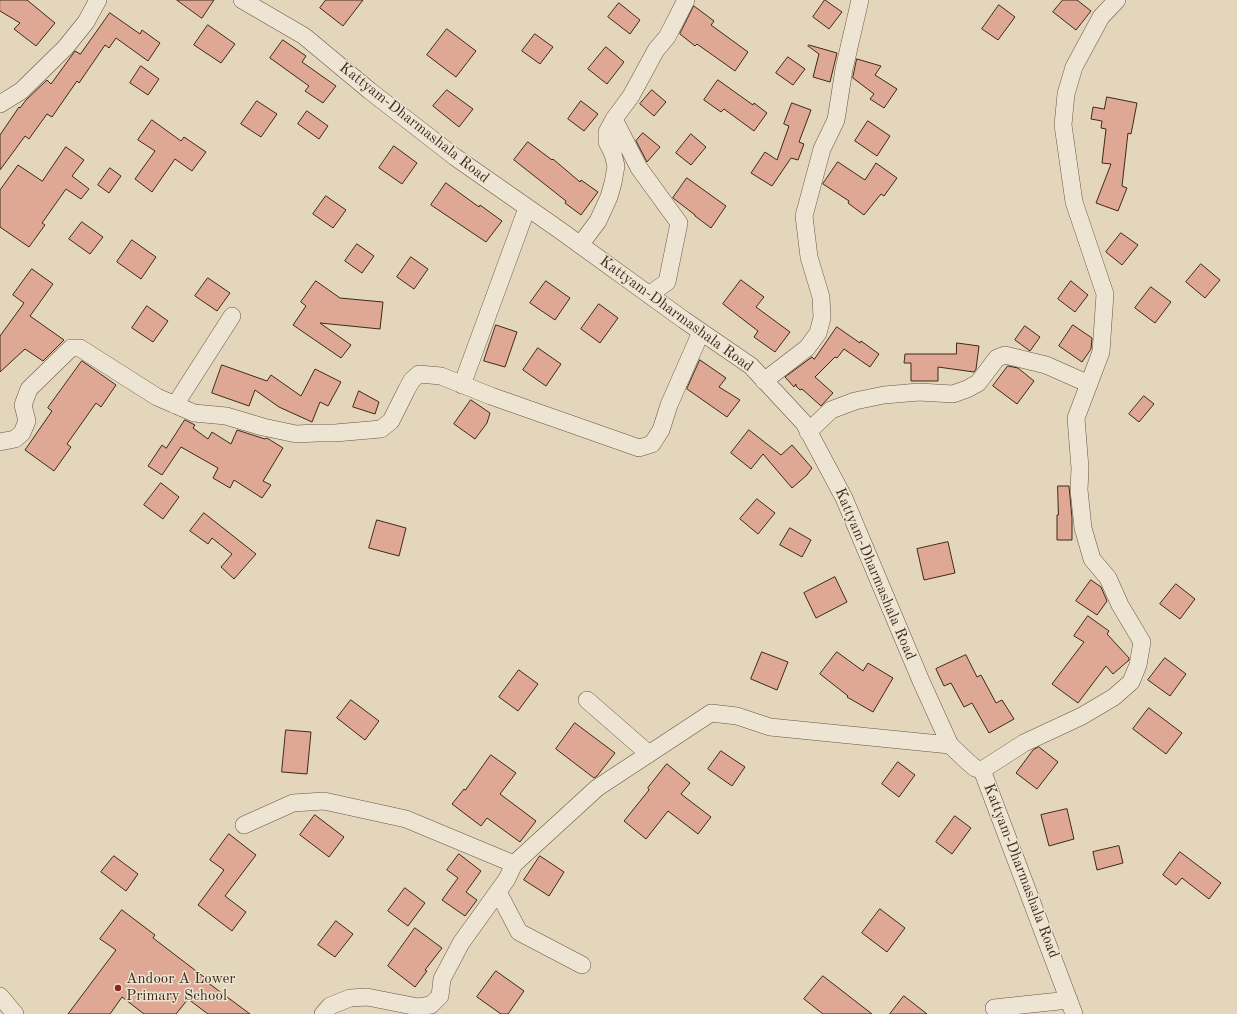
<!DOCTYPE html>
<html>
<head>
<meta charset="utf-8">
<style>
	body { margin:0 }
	canvas { display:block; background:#e4d6bb }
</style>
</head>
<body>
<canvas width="1237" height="1014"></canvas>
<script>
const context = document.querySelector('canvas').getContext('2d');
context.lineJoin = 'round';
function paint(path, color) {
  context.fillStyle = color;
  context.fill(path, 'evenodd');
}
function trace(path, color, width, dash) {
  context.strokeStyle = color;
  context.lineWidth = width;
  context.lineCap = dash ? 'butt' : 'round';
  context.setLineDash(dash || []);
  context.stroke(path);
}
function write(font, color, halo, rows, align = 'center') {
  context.font = font + ' "Old Standard TT",serif';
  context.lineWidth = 3;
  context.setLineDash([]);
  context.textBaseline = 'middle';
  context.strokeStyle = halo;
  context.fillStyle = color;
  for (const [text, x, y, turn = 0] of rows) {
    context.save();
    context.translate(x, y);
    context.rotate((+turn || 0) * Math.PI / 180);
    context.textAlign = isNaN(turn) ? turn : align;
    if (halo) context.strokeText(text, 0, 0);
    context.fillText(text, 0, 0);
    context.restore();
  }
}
const building = new Path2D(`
	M0,0H27L55,23L36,46L14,29L20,23L0,11Z
	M177,0H214L202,18Z
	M326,0H363L343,26L320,8Z
	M825,0L842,12L829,29L813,17Z
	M1063,0H1077L1091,11L1076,30L1053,12Z
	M619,3L640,20L630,34L608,17Z
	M999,5L1015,17L998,40L982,29Z
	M694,6L714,21L711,25L748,52L735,71L697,44L695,46L680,34Z
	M110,13L140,34L142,30L160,43L148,61L116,38L109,48L105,45L79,83L77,81L52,117L47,114L29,139L25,136L0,170V135L19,107L20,108L26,100L47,80L51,84L75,51L80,54Z
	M208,25L235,44L221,63L194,45Z
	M447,29L476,51L456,77L427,55Z
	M535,34L553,47L540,64L522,51Z
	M283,40L306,56L302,62L336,86L323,103L305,91L309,86L270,58Z
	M809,45L837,53L830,82L813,77L819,54L808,46Z
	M606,47L624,62L607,84L588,69Z
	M788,57L805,69L793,85L776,73Z
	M857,59L881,66L875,75L897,89L884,108L870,99L874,94L853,78Z
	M141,66L159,79L148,95L130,83Z
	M718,80L753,105L754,103L767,113L754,131L724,109L721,112L704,100Z
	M447,90L473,109L459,127L433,106Z
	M652,90L666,102L654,116L640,104Z
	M1107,97L1137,103L1131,134L1128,133L1122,186L1127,188L1118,211L1096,203L1111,164L1102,163L1106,129L1101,128L1102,121L1091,119L1093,107L1104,109Z
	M257,101L277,114L261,137L241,124Z
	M581,101L598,114L584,131L568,119Z
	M792,103L811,110L799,142L804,144L798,160L791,158L772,186L751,173L765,152L777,160L789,126L784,124Z
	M307,111L328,126L319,139L298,124Z
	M152,120L181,141L184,137L206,152L192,171L175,159L152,192L135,179L155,151L138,140Z
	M868,121L890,136L877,156L855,141Z
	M643,133L660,147L647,162L636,141Z
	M691,134L706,147L691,165L676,153Z
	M528,142L552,160L553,159L580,182L581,180L598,192L581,215L565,203L566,201L514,160Z
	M394,146L417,163L402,184L379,168Z
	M66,147L84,160L72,176L89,189L81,199L66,189L42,223L45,225L29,247L0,227V190L18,165L42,181Z
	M838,162L865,180L876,163L897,178L884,196L881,194L864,215L848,203L849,201L823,184Z
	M110,168L121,176L109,193L98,185Z
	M687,178L726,206L711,228L695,216V215L673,198Z
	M446,183L479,207L480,205L502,221L486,242L431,205Z
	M326,196L346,210L333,228L313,214Z
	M82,222L103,237L90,254L69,239Z
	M1121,233L1138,245L1122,265L1106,252Z
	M132,240L156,257L141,279L117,262Z
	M357,244L374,256L362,273L345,261Z
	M411,257L428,269L414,289L397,277Z
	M1201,264L1220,280L1205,298L1186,282Z
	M32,269L53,284L30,316L64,340L43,361L25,349L0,372V336L24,303L13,295Z
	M208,278L230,293L217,311L195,296Z
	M741,280L764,297L756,307L790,332L775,352L754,337L758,331L723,304Z
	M316,281L340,298L383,302L380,329L320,323L351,345L341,358L293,325L306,306L301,302Z
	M546,281L570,298L555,320L530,303Z
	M1071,281L1088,295L1075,312L1058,299Z
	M1151,287L1171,302L1155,323L1135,308Z
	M599,304L618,318L600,343L581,329Z
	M147,306L168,321L153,342L132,328Z
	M496,325L517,332L505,367L484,361Z
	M1073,325L1092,338L1091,349L1082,362L1059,346Z
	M1025,326L1040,337L1030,351L1015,340Z
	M837,327L860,343L861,341L879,354L870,367L844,349L837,358L835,357L815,377L833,393L821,406L802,389L800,390L796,386V384L794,387L785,377L812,357L814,359Z
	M957,343L979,346L976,369L974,372L938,367V381H911V363H904L905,354H956Z
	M538,348L561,364L546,386L523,370Z
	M700,360L726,378L719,387L740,400L727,417L687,389Z
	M82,361L116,385L101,407L96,403L67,444L71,447L54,471L25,450L52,411L48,408Z
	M222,365L267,381L271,375L301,396L315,369L341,382L328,406L320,402L312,422L279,407L255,390L249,406L212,393Z
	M1008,366L1018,368L1034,381L1017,404L993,386Z
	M359,391L379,402L375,414L353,407Z
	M1144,396L1154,404L1139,422L1129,414Z
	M471,400L490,413L487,423L475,439L454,424Z
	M185,420L195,425L193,428L208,439L212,432L231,444L237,430L265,439L267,438L283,448L263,481L271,485L262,498L234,480L230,488L213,478L218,468L181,447L162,475L148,466L162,445L166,448Z
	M749,430L781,455L792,445L812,468L807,475L792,488L763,454L751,469L731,453Z
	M161,483L179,497L163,519L144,505Z
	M1058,486H1069L1072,518V540H1057V515H1058Z
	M757,499L775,513L758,534L740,519Z
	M204,513L256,554L234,579L221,567L232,554L212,538L208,544L190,531Z
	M377,520L406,528L399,556L369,548Z
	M790,528L811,540L802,557L780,545Z
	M948,542L955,573L924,580L917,549Z
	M835,577L847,602L816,618L804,593Z
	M1091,580L1101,587L1107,601L1097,615L1076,601Z
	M1176,584L1195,599L1180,619L1160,604Z
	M1088,616L1109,631L1107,634L1129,658V660L1113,674L1106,666L1078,703L1052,684L1084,642L1074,636Z
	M762,652L788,662L777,690L751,679Z
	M837,652L863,671L868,663L893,678L873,712L847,697L848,696L820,674Z
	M966,655L977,677L981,675L996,703L1002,700L1014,719L989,733L972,703L964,707L951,683L944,686L936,669Z
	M1165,658L1186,674L1170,696L1148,680Z
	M519,670L538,684L518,711L499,697Z
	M351,700L379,721L365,740L337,718Z
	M1149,708L1182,733L1166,754L1133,729Z
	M575,723L615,753L597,776L594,778L556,749Z
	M286,730L311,732L307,774L282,772Z
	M1039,747L1058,762L1037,789L1016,773L1033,750Z
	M721,751L745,767L732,786L708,769Z
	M491,755L516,773L500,794L536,821L520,842L487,818L481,826L452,804L464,789L465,790Z
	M898,762L915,775L899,797L882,784Z
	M667,764L690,783L681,794L711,817L698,834L668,811L646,839L624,821L649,790L648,788Z
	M1067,809L1074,839L1049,846L1041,815Z
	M315,815L344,837L329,857L300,835Z
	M955,816L971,828L952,854L936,842Z
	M229,834L256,855L225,896L246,912L232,931L198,905L224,870L210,860Z
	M1119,846L1123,863L1097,870L1093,852Z
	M1180,852L1221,883L1209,899L1182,878L1176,885L1163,875Z
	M459,854L481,871L466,892L477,900L465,916L442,900L458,878L447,870Z
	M114,856L138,874L126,891L101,872Z
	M540,856L564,872L549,896L524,880Z
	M405,888L425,903L408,926L388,911Z
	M880,909L905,928L887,952L862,933Z
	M122,910L155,935L153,938L204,977L203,979L250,1014H208L188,999L176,1014H144L122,997L110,1014H68L116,950L100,939Z
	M336,921L353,934L335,957L318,945Z
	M415,928L442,948L425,970L427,971L415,987L388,966Z
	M496,971L524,991L508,1014H501L477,997Z
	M823,976L872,1014H823L804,999Z
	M904,996L927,1014H890Z`);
paint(building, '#dea894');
trace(building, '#3f2a17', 1);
const minor = new Path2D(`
	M242,0L304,36L370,91L455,157L561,231L684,320L751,366L804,423L844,498L921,681L950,745L968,762L975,768L982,770L1074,1014
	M0,104L21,91L65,48L86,22L98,0
	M614,119L639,168L679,223L667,282L649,295
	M580,245L598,221L609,197L613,183L616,166L613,154L607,142V132L614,119L631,96L656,50L667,37L686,0
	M764,381L807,348L818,333L822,318L821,297L809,257L804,216L822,149L836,120L844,69L860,0
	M462,385L527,208
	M175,405L232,316
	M808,432L831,410L855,401L884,395L919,392L953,394L967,389L978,383L997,358L1005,355L1046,365L1089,384
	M0,442L15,439L22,433L27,421L23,405L29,389L71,348H80L157,397L194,413L226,416L263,427L296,434L317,433H335L381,429L391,421L407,389L412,380L419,374L441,376L491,396L639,448L652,444L661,430L669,405L701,332
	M587,700L649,754
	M982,770L1024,743L1082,716L1114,697L1131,682L1138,665L1142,642L1120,605L1108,578L1092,559L1083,528L1079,490L1080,468L1076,418L1101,352L1105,294L1074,202L1063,125L1066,94L1074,67L1101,17L1117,0
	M244,825L293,803L324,801L406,819L514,864
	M498,892L519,932L582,965
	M0,996L15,1014
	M994,1008L1069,1000
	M323,1014L330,1006L350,998L367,997L418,1007L431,1005L440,996L442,979L461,943L507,879L514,864L597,788L711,713L737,716L770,727L950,745`);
trace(minor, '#685540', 18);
trace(minor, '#ede4d3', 17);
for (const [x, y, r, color] of [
	[118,988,4,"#8f2418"]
]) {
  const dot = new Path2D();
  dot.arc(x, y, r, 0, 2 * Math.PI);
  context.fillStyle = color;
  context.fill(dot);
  trace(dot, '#ede4d3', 1.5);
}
write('15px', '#3f2a17', '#ede4d3', [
	["Kattyam-Dharmashala Road",414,123,38],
	["Kattyam-Dharmashala Road",676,314,36],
	["Kattyam-Dharmashala Road",875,574,67],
	["Kattyam-Dharmashala Road",1021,871,69]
]);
write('15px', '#3f2a17', '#ede4d3', [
	["Andoor A Lower",126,979],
	["Primary School",126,996]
], 'left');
</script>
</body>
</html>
